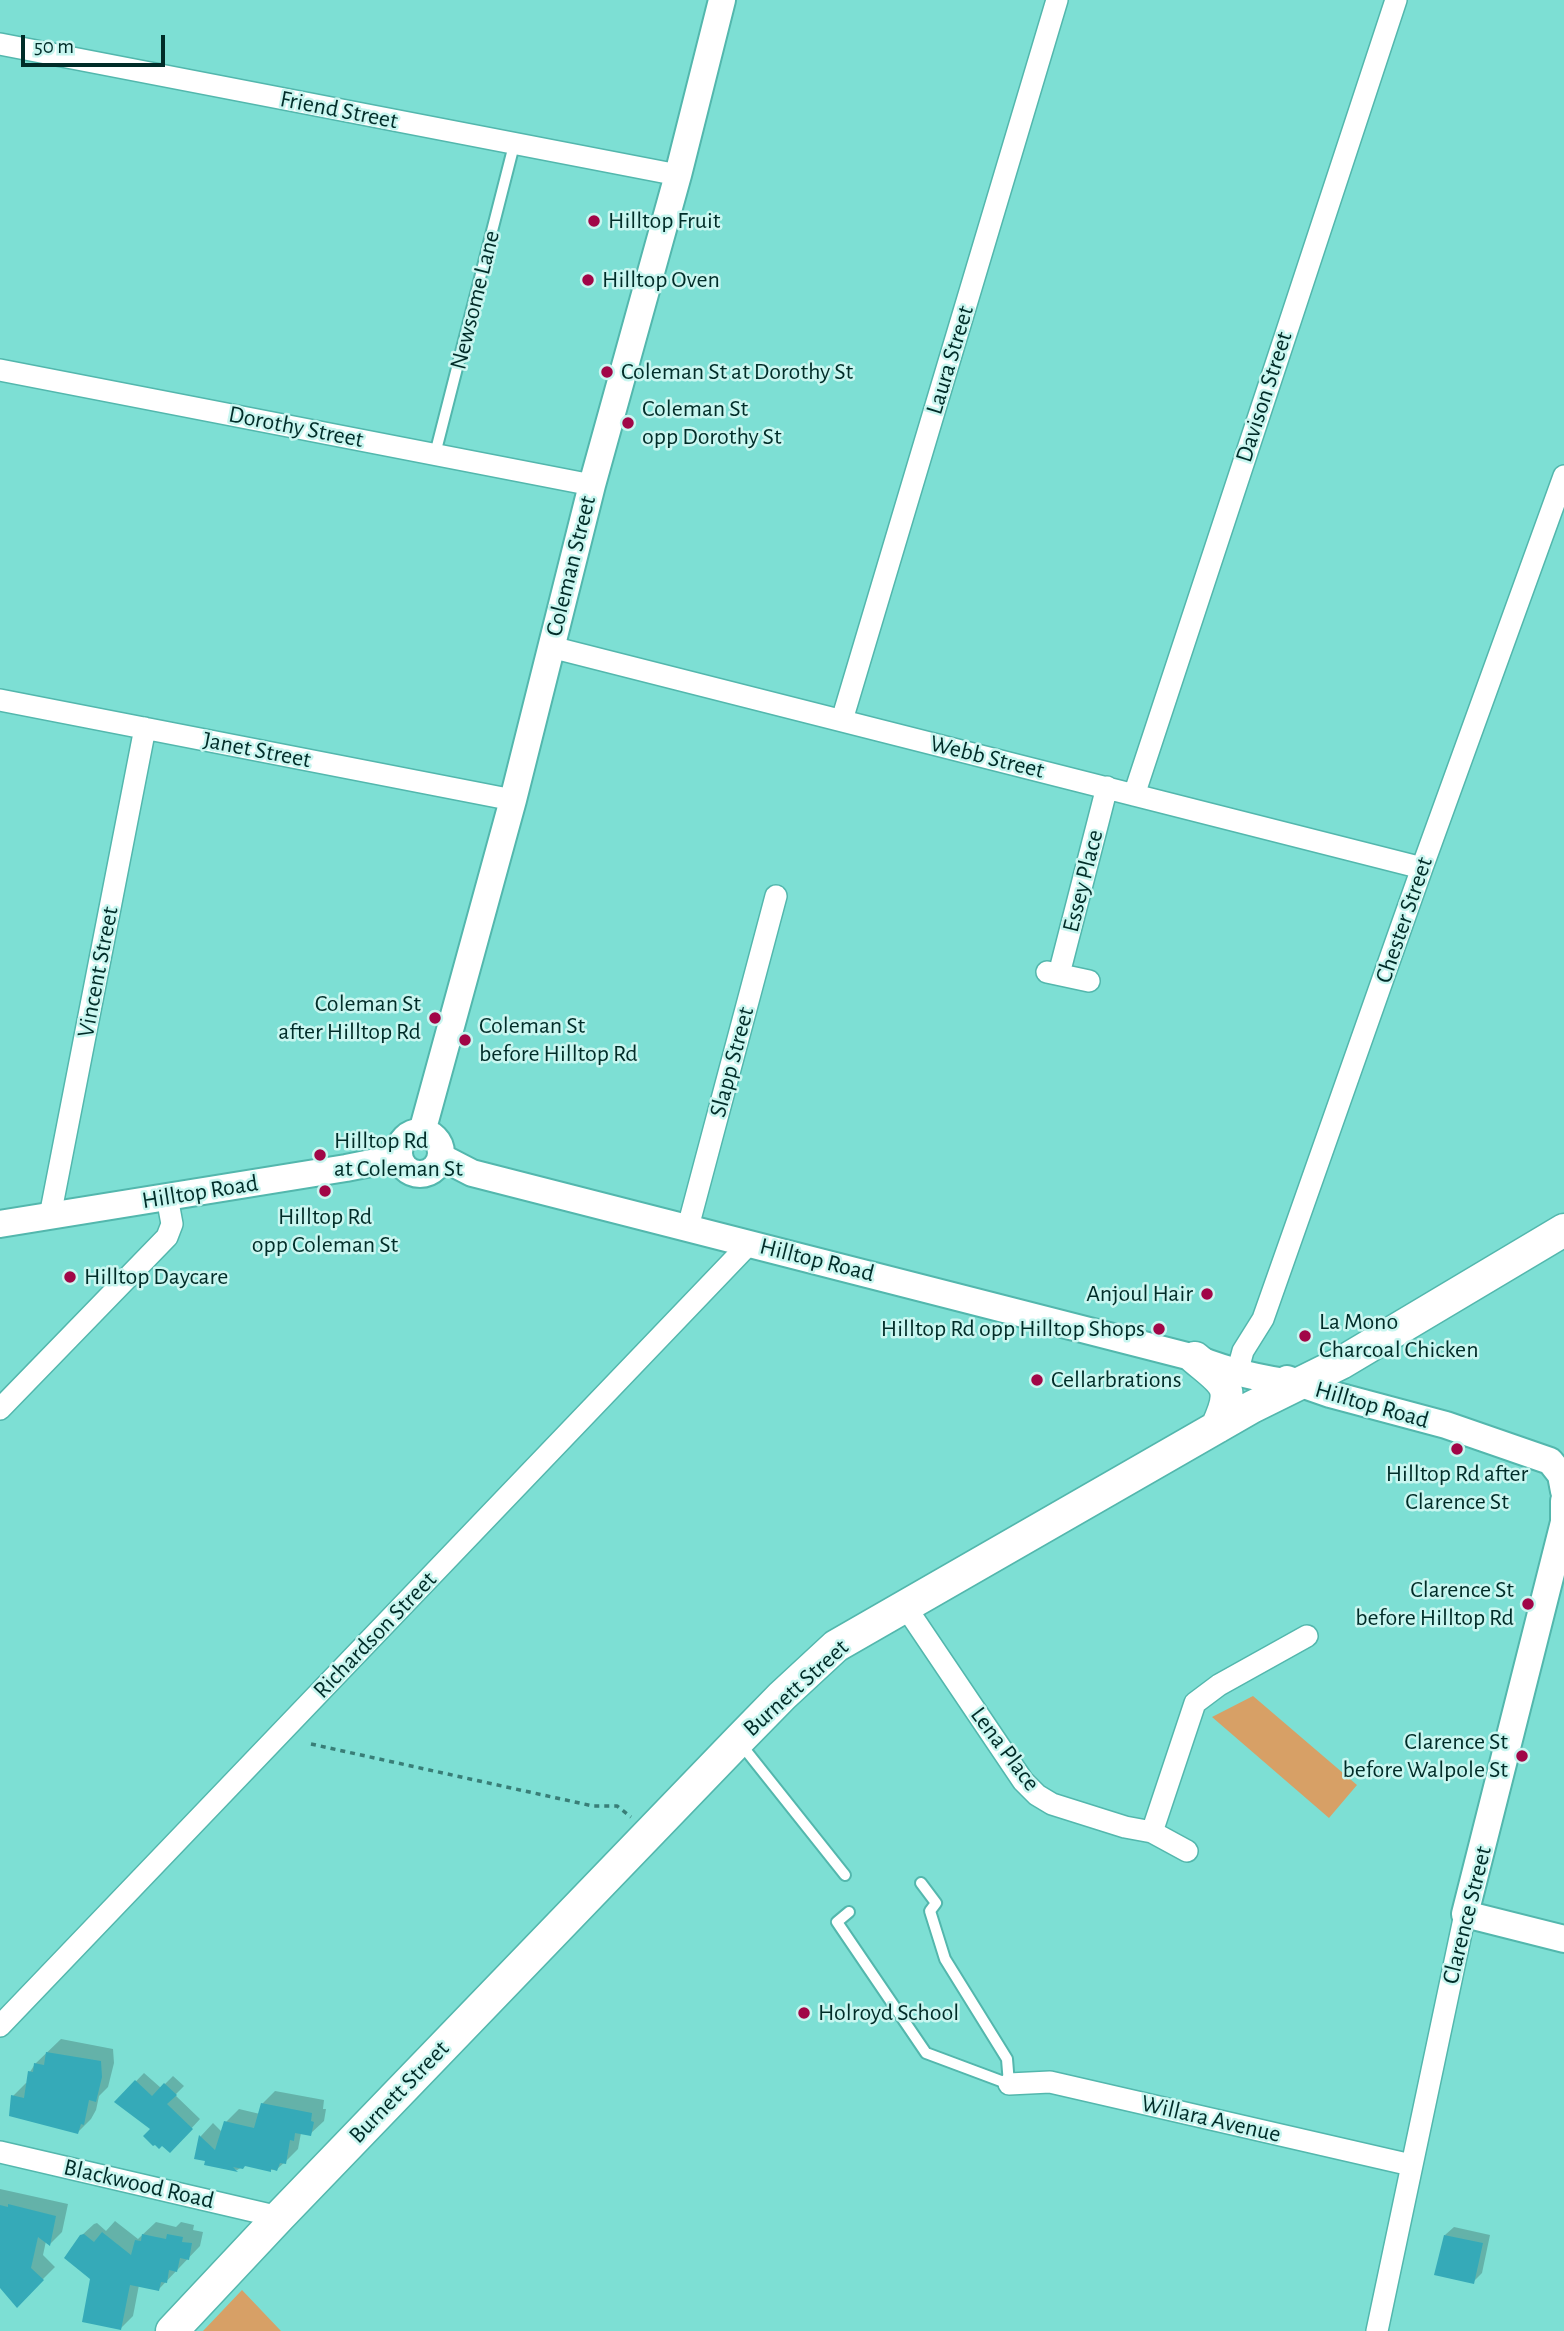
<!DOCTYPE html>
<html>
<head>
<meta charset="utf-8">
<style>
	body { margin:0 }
	#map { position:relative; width:1564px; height:2331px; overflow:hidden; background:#7ddfd4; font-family:"Alegreya Sans",sans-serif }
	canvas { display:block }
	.scale { position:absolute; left:21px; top:35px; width:144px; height:32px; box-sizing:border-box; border:4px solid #002c28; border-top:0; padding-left:9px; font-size:21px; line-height:24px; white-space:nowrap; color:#002c28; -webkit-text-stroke:5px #c9f6f0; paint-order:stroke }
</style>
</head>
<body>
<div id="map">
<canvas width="1564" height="2331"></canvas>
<div class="scale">50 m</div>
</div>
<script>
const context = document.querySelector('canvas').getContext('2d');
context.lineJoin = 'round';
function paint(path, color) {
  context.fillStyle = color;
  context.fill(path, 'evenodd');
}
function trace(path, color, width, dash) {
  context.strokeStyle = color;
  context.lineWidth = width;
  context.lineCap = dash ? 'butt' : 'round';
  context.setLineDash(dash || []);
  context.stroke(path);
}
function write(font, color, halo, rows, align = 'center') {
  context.font = font + ' "Alegreya Sans",sans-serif';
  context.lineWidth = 5;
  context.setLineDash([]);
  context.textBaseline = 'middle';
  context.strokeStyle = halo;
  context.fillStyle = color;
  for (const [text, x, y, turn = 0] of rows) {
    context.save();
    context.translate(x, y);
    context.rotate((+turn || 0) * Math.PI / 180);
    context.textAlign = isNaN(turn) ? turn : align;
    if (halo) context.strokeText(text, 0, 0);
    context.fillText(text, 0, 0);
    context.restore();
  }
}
paint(new Path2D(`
	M1253,1696L1357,1785L1329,1818L1212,1717Z
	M242,2290L281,2331H203Z`), '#d7a066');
paint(new Path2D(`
	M61,2039L113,2049L114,2063L108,2087L99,2096L96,2110L91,2119L78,2132L13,2096L26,2083L28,2084L30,2072L35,2064Z
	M144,2073L161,2088L173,2076L184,2086L175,2095L200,2119L178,2143L153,2128L117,2101Z
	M275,2091L324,2100L323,2109H326L324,2121L310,2134L301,2133L298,2149L285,2162L277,2169L270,2170L246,2165L237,2170L206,2163L207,2159L196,2157L201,2136L213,2123L222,2132L226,2122L239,2109L260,2114L262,2104Z
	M0,2189L68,2204L62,2232L50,2244L46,2241L43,2255L55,2267L17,2305L0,2287Z
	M115,2221L138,2239L156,2222L176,2227L181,2222L194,2225L193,2230L203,2232L200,2246L159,2289L139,2285L133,2316L121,2328L92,2278L81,2236L94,2224L97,2223L106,2231Z
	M1454,2227L1490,2235L1482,2273L1473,2282L1445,2235Z`), '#0003');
paint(new Path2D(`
	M46,2052L101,2061L102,2077L96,2102L89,2100L84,2125L81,2124L78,2134L9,2116L11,2095L24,2098L28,2071L33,2072L34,2063L44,2065Z
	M135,2080L152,2096L164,2083L177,2095L167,2104L193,2129L170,2153L162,2146L159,2149L155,2145L153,2146L143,2136L150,2129L114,2102Z
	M261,2103L312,2113L311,2121L314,2122L311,2136L295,2133L294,2141L290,2140L286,2164L280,2163L277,2171L271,2169V2172L245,2166L243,2169L233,2167L238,2172L204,2165L205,2161L194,2159L199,2135L215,2150L224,2121L254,2128Z
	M8,2204L56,2216L50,2246L38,2237L31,2268L44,2280L17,2308L0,2288V2205L8,2207Z
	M102,2232L131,2255L135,2240L141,2241L142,2234L166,2239L167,2234L183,2237L182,2242L192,2243L189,2260L180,2258L177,2272L169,2270L167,2283L161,2282L159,2291L130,2285L121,2330L82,2322L90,2279L64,2258L80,2235L84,2234L94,2242Z
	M1444,2235L1483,2243L1474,2284L1434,2275Z`), '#35aab8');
const service = new Path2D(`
	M435,454L514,145
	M740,1743L845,1875
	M849,1912L837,1922L926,2053L1009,2084L1007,2059L945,1959L930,1911L936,1903L921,1883`);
const minor = new Path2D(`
	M0,44L678,175
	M0,370L592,485
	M551,647L1422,868
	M0,700L513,800
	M842,720L1057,0
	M1134,795L1396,0
	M1047,972L1089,981
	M1059,974L1107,787
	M50,1216L145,728
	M688,1227L776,896
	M1240,1362L1243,1351L1263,1319L1422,868L1564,476
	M0,1409L167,1237L172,1224L167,1197
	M905,1606L1023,1781L1037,1795L1052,1804L1125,1827L1152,1832L1187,1851
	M1152,1832L1195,1703L1219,1685L1307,1636
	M0,2026L750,1243
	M1009,2084L1050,2082L1411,2165
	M0,2152L279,2217
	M1377,2331L1465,1914`);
const tertiary = new Path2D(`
	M399 1153a21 21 0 1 1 42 0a21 21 0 1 1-42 0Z
	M422,1132L513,800L592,485L678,175L722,0
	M441,1157L472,1173L1195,1358C1231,1372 1260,1379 1299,1384
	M0,1224L346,1168L381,1161L399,1154
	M1287,1379L1330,1394L1446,1425L1550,1461L1561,1475L1564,1491
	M1564,1501V1522L1465,1914L1564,1939`);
const secondary = new Path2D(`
	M1195,1358C1226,1384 1236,1386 1217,1427
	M172,2331L279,2217L738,1741L782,1696L836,1646L1252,1407L1341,1363L1564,1230`);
trace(service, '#53b7ad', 14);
trace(minor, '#53b7ad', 24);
trace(tertiary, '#53b7ad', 30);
trace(secondary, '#53b7ad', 35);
trace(new Path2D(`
	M311,1744L593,1806H617L631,1817`), '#397e77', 3.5, [5, 5]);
trace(service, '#fff', 10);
trace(minor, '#fff', 21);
trace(tertiary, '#fff', 26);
trace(secondary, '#fff', 32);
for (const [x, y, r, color] of [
	[594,221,7,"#a10647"],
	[588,280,7,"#a10647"],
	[607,372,7,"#a10647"],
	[628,423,7,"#a10647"],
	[435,1018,7,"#a10647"],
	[465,1040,7,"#a10647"],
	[320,1155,7,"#a10647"],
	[325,1191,7,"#a10647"],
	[70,1277,7,"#a10647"],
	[1207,1294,7,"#a10647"],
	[1159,1329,7,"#a10647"],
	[1305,1336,7,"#a10647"],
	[1037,1380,7,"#a10647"],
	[1457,1449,7,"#a10647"],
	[1528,1604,7,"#a10647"],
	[1522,1756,7,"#a10647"],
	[804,2013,7,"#a10647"]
]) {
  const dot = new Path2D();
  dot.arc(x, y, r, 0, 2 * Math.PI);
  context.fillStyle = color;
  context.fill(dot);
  trace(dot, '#c9f6f0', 2.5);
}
write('24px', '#002c28', '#c9f6f0', [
	["Friend Street",339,110,11],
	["Newsome Lane",475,300,-76],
	["Laura Street",950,360,-73],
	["Davison Street",1264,397,-72],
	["Dorothy Street",296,427,11],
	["Coleman Street",571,566,-76],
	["Janet Street",257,750,11],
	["Webb Street",987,757,14],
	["Essey Place",1083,881,-76],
	["Chester Street",1404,920,-71],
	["Vincent Street",98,972,-79],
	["Slapp Street",732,1062,-75],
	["Hilltop Road",200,1192,-9],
	["Hilltop Road",817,1260,14],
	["Hilltop Road",1372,1405,16],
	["Richardson Street",375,1635,-46],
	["Burnett Street",796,1688,-42],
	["Lena Place",1005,1749,53],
	["Clarence Street",1467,1915,-76],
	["Burnett Street",399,2092,-46],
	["Willara Avenue",1211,2119,13],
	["Blackwood Road",139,2184,13]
]);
write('24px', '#002c28', '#c9f6f0', [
	["Hilltop Fruit",608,221],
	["Hilltop Oven",602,280],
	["Coleman St at Dorothy St",621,372],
	["Coleman St",642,409],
	["opp Dorothy St",642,437],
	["Coleman St",421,1004,"right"],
	["after Hilltop Rd",421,1032,"right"],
	["Coleman St",479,1026],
	["before Hilltop Rd",479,1054],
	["Hilltop Rd",334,1141],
	["at Coleman St",334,1169],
	["Hilltop Rd",325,1217,"center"],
	["opp Coleman St",325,1245,"center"],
	["Hilltop Daycare",84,1277],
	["Anjoul Hair",1193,1294,"right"],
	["La Mono",1319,1322],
	["Charcoal Chicken",1319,1350],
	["Hilltop Rd opp Hilltop Shops",1145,1329,"right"],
	["Cellarbrations",1051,1380],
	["Hilltop Rd after",1457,1474,"center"],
	["Clarence St",1457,1502,"center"],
	["Clarence St",1514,1590,"right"],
	["before Hilltop Rd",1514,1618,"right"],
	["Clarence St",1508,1742,"right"],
	["before Walpole St",1508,1770,"right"],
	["Holroyd School",818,2013]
], 'left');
</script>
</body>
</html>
